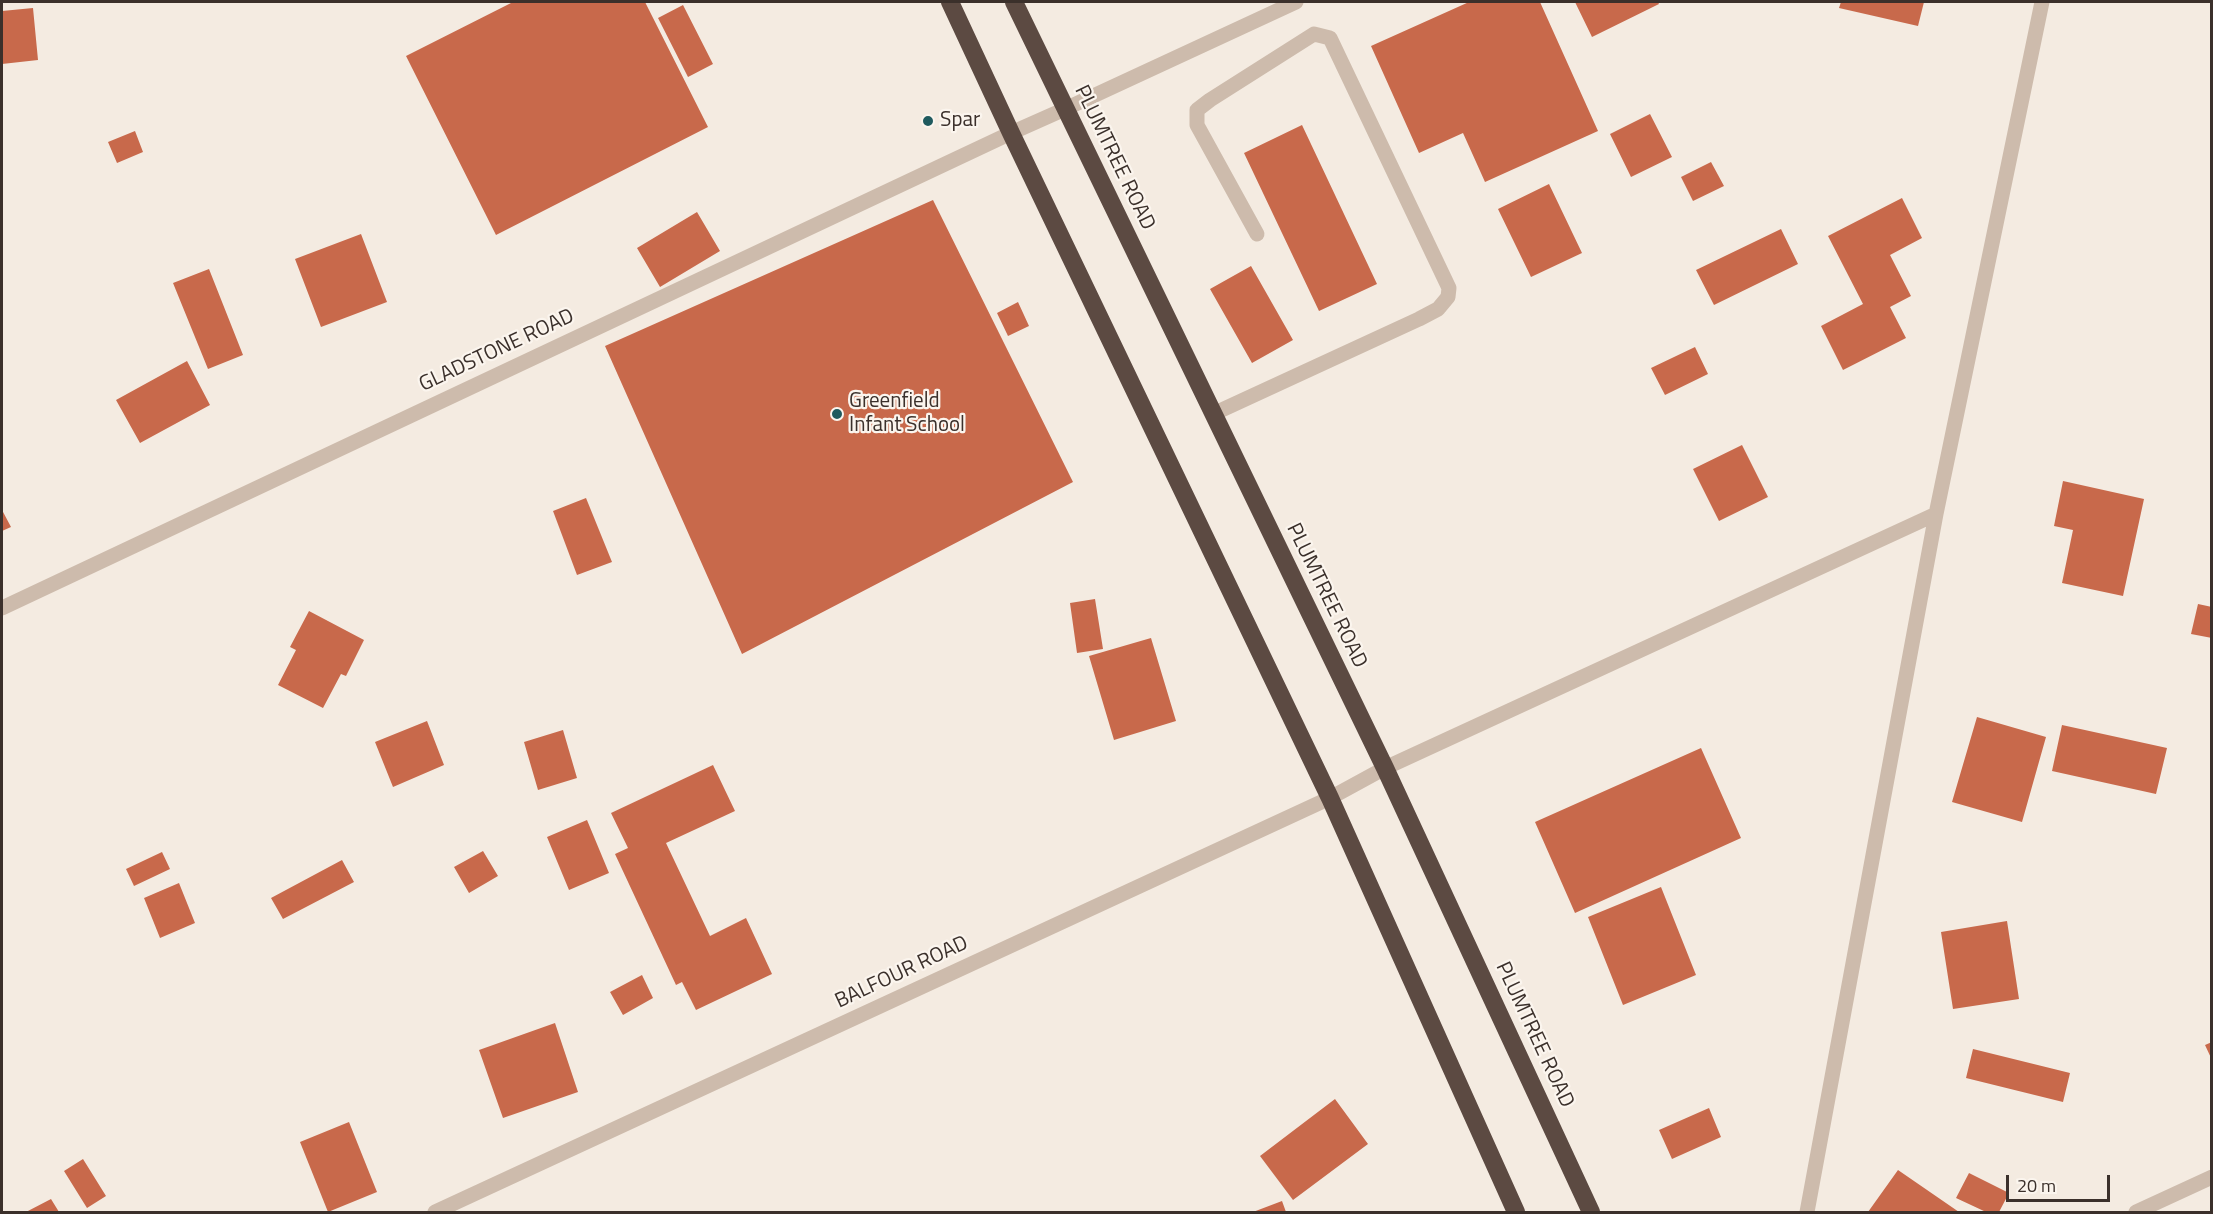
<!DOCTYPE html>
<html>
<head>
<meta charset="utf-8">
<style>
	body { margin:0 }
	#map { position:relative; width:2213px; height:1214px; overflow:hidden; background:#f4ebe1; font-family:"Titillium Web",sans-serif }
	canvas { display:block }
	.frame { position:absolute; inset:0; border:3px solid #3b302b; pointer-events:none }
	.scale { position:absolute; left:2006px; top:1175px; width:104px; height:27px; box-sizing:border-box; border:3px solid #3b302b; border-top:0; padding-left:8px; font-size:18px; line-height:21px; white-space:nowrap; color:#3b302b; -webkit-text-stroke:4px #fbf5ee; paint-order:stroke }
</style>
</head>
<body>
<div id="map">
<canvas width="2213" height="1214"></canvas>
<div class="frame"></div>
<div class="scale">20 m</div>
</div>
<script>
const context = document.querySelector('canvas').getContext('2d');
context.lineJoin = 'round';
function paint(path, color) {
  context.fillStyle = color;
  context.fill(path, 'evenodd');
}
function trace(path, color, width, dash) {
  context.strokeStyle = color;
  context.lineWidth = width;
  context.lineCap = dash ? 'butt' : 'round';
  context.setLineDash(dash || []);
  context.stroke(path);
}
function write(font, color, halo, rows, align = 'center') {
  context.font = font + ' "Titillium Web",sans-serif';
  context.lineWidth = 4.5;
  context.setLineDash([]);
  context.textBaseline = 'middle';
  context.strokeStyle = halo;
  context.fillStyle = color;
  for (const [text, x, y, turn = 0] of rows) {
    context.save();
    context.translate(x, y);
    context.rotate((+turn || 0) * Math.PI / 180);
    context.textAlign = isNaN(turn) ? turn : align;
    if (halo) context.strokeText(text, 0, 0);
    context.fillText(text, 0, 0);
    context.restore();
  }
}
paint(new Path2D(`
	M513,2H645L708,127L496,235L406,56Z
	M1469,2H1540L1598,131L1485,182L1463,133L1419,153L1371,46Z
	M1575,2H1658L1659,4L1592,37Z
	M1841,2H1924L1918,26L1839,8Z
	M683,5L713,64L688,77L658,18Z
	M33,8L38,60L2,64V11Z
	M1650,114L1672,157L1631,177L1610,134Z
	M1302,125L1377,284L1319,311L1244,153Z
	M135,131L143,152L117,163L108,142Z
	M1711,162L1724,186L1693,201L1681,177Z
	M1549,184L1582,253L1531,277L1498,209Z
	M1902,198L1922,238L1890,255L1911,296L1890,307L1906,338L1843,370L1821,326L1863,304L1828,236Z
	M933,200L1073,482L742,654L605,346Z
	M697,212L720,251L660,287L637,248Z
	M1781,229L1798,264L1714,305L1696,270Z
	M361,234L387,302L321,327L295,259Z
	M1251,266L1293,340L1252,363L1210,289Z
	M209,269L243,355L208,369L173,283Z
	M1018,302L1029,326L1008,336L997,313Z
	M1695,347L1708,374L1665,395L1651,368Z
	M187,361L210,405L140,443L116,400Z
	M1742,445L1768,497L1719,521L1693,469Z
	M2063,481L2144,499L2123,596L2062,583L2073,530L2054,526Z
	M586,498L612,562L577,575L553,511Z
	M2,510L11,527L2,531Z
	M1095,599L1103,649L1077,653L1070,603Z
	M2198,604L2212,607V638L2191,634Z
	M309,611L364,640L346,676L341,674L323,708L278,685L296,650L290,647Z
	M1151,638L1176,721L1114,740L1089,656Z
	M1977,717L2046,737L2022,822L1952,802Z
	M427,721L444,765L393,787L375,742Z
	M2062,725L2167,748L2156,794L2052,771Z
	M563,730L577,778L538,790L524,742Z
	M1701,748L1741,838L1575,913L1535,822Z
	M713,765L735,811L666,843L710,936L746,918L772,974L696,1010L682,982L676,985L615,854L628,848L611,813Z
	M587,820L609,873L569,890L547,837Z
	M483,851L498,876L469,893L454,867Z
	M162,852L170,869L134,886L126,869Z
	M342,860L354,882L283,919L271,898Z
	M179,883L195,923L160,938L144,898Z
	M1661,887L1696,975L1623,1005L1588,917Z
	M2007,921L2019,999L1953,1009L1941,932Z
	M642,975L653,998L623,1015L610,992Z
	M555,1023L578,1092L503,1118L479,1050Z
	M2212,1042V1060L2205,1045Z
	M1973,1049L2070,1073L2063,1102L1966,1078Z
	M1335,1099L1368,1144L1293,1200L1260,1156Z
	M1709,1108L1721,1137L1672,1159L1659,1130Z
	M349,1122L377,1192L328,1212L300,1142Z
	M83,1159L106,1196L87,1208L64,1171Z
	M1898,1170L1959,1212H1868Z
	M1969,1173L2009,1193L1999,1212H1986L1956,1198Z
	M51,1199L59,1212H26Z
	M1282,1201L1286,1212H1253Z`), '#c8694b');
trace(new Path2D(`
	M1213,414L1419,319L1438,309L1448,297L1449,288L1330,38L1314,34L1210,100L1197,110V125L1257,234`), '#cdbbac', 15);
trace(new Path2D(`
	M2,608L1011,133L1065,109L1296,2
	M435,1212L1330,798L1385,768L1936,514
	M1807,1212L1936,514L2042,2
	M2136,1212L2212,1177`), '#cdbbac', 15);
trace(new Path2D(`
	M950,2L1011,133L1330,798L1516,1212
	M1014,2L1385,768L1591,1212`), '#5c4a42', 18);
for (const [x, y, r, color] of [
	[928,121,6,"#1f5a5e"],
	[837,414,6,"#1f5a5e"]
]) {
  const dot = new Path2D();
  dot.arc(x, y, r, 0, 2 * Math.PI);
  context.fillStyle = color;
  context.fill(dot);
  trace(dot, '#fbf5ee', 2);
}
write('21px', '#3b302b', '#fbf5ee', [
	["Spar",940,121],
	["Greenfield",849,402],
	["Infant School",849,426]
], 'left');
write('21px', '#3b302b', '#fbf5ee', [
	["PLUMTREE ROAD",1114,158,64],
	["GLADSTONE ROAD",497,351,-25],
	["PLUMTREE ROAD",1326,596,64],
	["BALFOUR ROAD",902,973,-25],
	["PLUMTREE ROAD",1534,1035,65]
]);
</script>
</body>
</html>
